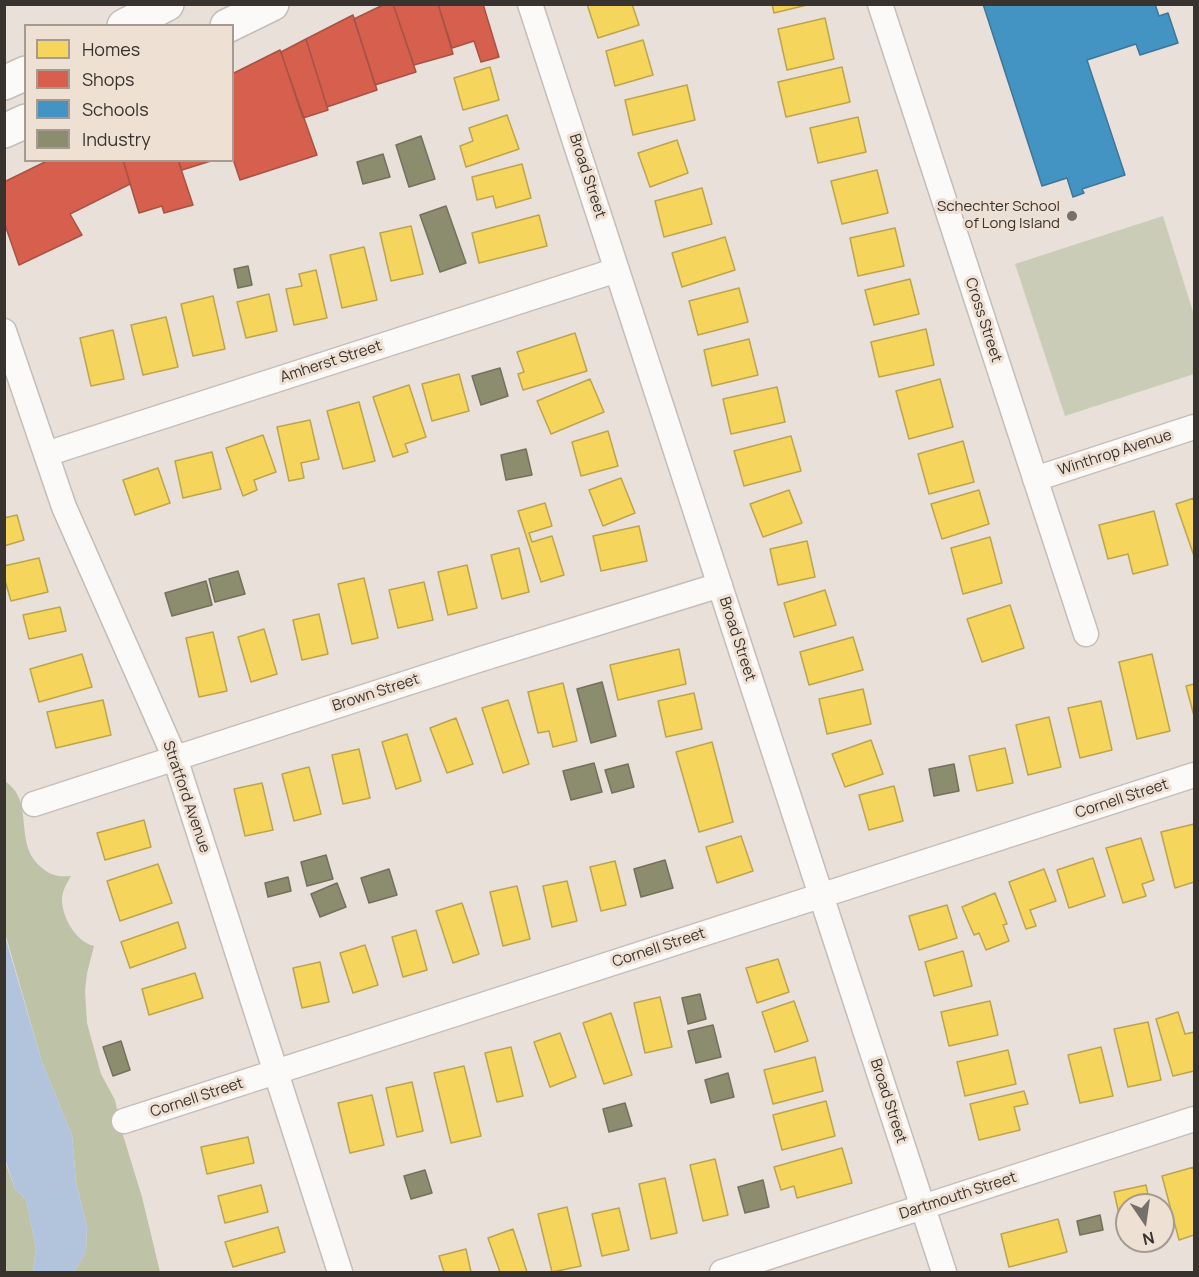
<!DOCTYPE html>
<html>
<head>
<meta charset="utf-8">
<style>
	body { margin:0 }
	#map { position:relative; width:1199px; height:1277px; overflow:hidden; background:#e8e0d9; font-family:Manrope,sans-serif }
	canvas { display:block }
	.frame { position:absolute; inset:0; border:6px solid #38332e; pointer-events:none }
	.legend { position:absolute; left:24px; top:24px; width:210px; height:138px; box-sizing:border-box; background:#eee0d3; border:2px solid #a59b91; margin:0; padding:8px 10px; list-style:none; font-size:18px; color:#38332e }
	.legend li { display:flex; align-items:center; gap:12px; height:30px }
	.legend b { width:30px; border:2px solid #a59b91 }
	.north { position:absolute; left:1115px; top:1193px; width:60px; height:60px; box-sizing:border-box; background:#eee0d3; border:2px solid #a59b91; border-radius:50%; rotate:167deg; font-size:16px; font-weight:700; line-height:24px; text-align:center; color:#38332e }
	.north::after { content:''; display:block; margin:auto; width:21px; height:27px; background:#76706a; clip-path:polygon(50% 0,100% 100%,50% 72%,0 100%) }
</style>
</head>
<body>
<div id="map">
<canvas width="1199" height="1277"></canvas>
<div class="frame"></div>
<ul class="legend">
<li><b style="height:16px;background:#f6d55c"></b>Homes</li>
<li><b style="height:16px;background:#d6604d"></b>Shops</li>
<li><b style="height:16px;background:#4393c3"></b>Schools</li>
<li><b style="height:16px;background:#8c8c6e"></b>Industry</li>
</ul>
<div class="north">N</div>
</div>
<script>
const context = document.querySelector('canvas').getContext('2d');
context.lineJoin = 'round';
function paint(path, color) {
  context.fillStyle = color;
  context.fill(path, 'evenodd');
}
function trace(path, color, width, dash) {
  context.strokeStyle = color;
  context.lineWidth = width;
  context.lineCap = dash ? 'butt' : 'round';
  context.setLineDash(dash || []);
  context.stroke(path);
}
function write(font, color, halo, rows, align = 'center') {
  context.font = font + ' Manrope,sans-serif';
  context.lineWidth = 6;
  context.setLineDash([]);
  context.textBaseline = 'middle';
  context.strokeStyle = halo;
  context.fillStyle = color;
  for (const [text, x, y, turn = 0] of rows) {
    context.save();
    context.translate(x, y);
    context.rotate((+turn || 0) * Math.PI / 180);
    context.textAlign = isNaN(turn) ? turn : align;
    if (halo) context.strokeText(text, 0, 0);
    context.fillText(text, 0, 0);
    context.restore();
  }
}
paint(new Path2D(`
	M1163,216L1194,315V374L1065,416L1015,264Z`), '#caccb7');
paint(new Path2D(`
	M4,780C10,785 16,790 19,798C28,822 19,849 41,867C51,876 58,877 71,876C67,883 63,889 62,898C61,916 76,942 94,946L87,973L85,991L87,1023L101,1074L115,1100L122,1132L142,1197L160,1272H74L86,1251L87,1227L76,1182L72,1135L42,1062L5,933Z
	M4,1159L15,1189L26,1200L36,1248L33,1272H5Z`), '#bec2a7');
paint(new Path2D(`
	M4,933L42,1062L72,1135L76,1182L87,1227L86,1251L74,1272H33L36,1248L26,1200L15,1189L5,1159Z`), '#b2c3dc');
const homes = new Path2D(`
	M587,4H632L639,25L598,38Z
	M772,4H811L774,13Z
	M825,18L834,59L787,70L778,29Z
	M643,40L653,75L615,86L606,51Z
	M490,67L499,100L463,110L454,78Z
	M842,67L850,102L786,117L778,82Z
	M687,85L695,120L633,135L625,100Z
	M507,115L519,149L466,167L460,146L473,141L469,128Z
	M858,117L866,152L818,163L810,128Z
	M677,140L688,173L650,187L638,153Z
	M522,164L531,198L496,208L493,196L477,200L472,177Z
	M877,170L888,213L842,224L831,181Z
	M702,188L712,224L664,237L655,201Z
	M539,215L547,246L479,263L472,233Z
	M411,226L423,274L391,281L380,233Z
	M895,228L904,266L858,276L850,238Z
	M725,237L735,270L682,287L672,253Z
	M364,247L377,300L342,308L330,255Z
	M316,270L327,318L294,325L286,289L302,286L299,274Z
	M910,279L919,314L874,325L865,290Z
	M739,288L748,322L698,335L689,301Z
	M269,294L277,331L246,338L237,302Z
	M213,296L225,349L193,356L181,304Z
	M166,317L178,367L143,375L131,325Z
	M926,329L934,365L879,377L871,342Z
	M113,330L124,379L91,386L80,338Z
	M575,333L587,371L523,390L518,374L524,372L517,352Z
	M749,339L758,375L712,386L704,350Z
	M459,374L469,411L432,421L422,384Z
	M590,379L604,412L551,434L537,401Z
	M940,379L953,427L909,439L896,391Z
	M409,385L426,437L405,444L408,452L393,457L373,397Z
	M777,387L785,422L731,434L723,399Z
	M359,402L375,461L343,469L327,411Z
	M310,420L319,459L301,463L304,478L289,481L277,427Z
	M608,431L618,466L581,476L572,442Z
	M263,435L276,472L254,480L257,490L243,496L226,448Z
	M791,436L801,471L744,486L734,451Z
	M963,441L974,482L929,494L918,454Z
	M212,452L221,489L183,498L175,461Z
	M158,468L170,503L135,515L123,480Z
	M621,478L635,513L603,526L589,490Z
	M789,490L802,523L763,537L750,504Z
	M979,490L989,524L942,539L931,504Z
	M1194,498V556L1176,504Z
	M545,503L552,526L529,533L532,542L552,536L564,575L541,582L518,511Z
	M1154,511L1168,565L1133,574L1128,554L1108,559L1099,525Z
	M17,515L24,540L4,546V518Z
	M639,526L647,561L601,571L593,536Z
	M990,537L1002,583L963,594L951,548Z
	M807,541L815,577L778,585L770,549Z
	M519,548L529,592L502,599L491,555Z
	M39,558L48,592L11,601L4,577V566Z
	M467,565L477,608L448,615L438,572Z
	M364,578L378,638L352,644L338,584Z
	M424,582L433,620L398,628L389,590Z
	M825,590L836,625L794,637L784,603Z
	M1010,605L1024,648L982,662L967,619Z
	M60,607L66,631L29,639L23,615Z
	M319,614L328,654L302,660L293,620Z
	M264,629L277,674L251,682L238,637Z
	M213,632L227,691L199,697L186,638Z
	M853,637L863,670L809,685L800,652Z
	M679,649L686,684L618,700L610,665Z
	M82,654L92,687L39,702L30,669Z
	M1152,654L1170,731L1137,739L1119,662Z
	M563,683L577,741L553,747L549,731L538,733L528,692Z
	M1194,684V716L1186,686Z
	M863,689L871,724L827,734L819,699Z
	M694,693L702,729L666,737L658,701Z
	M103,700L111,735L56,748L47,712Z
	M508,700L529,764L503,773L482,708Z
	M1101,701L1112,750L1080,758L1068,708Z
	M1049,717L1061,767L1028,775L1016,725Z
	M456,718L473,764L447,773L430,728Z
	M407,734L421,781L396,789L382,742Z
	M871,740L883,774L845,787L832,754Z
	M712,742L733,822L699,832L676,752Z
	M1005,748L1013,783L977,791L969,756Z
	M359,749L370,798L343,804L332,755Z
	M309,767L321,814L294,821L282,774Z
	M262,783L273,830L245,836L234,789Z
	M894,786L903,821L869,830L859,795Z
	M144,820L151,847L105,860L97,833Z
	M1194,824V882L1175,888L1161,832Z
	M741,836L753,871L717,883L706,847Z
	M1141,838L1154,880L1142,884L1146,896L1123,903L1106,848Z
	M1093,858L1105,896L1069,908L1057,870Z
	M615,861L626,905L601,911L590,867Z
	M158,864L172,903L120,921L107,881Z
	M1044,869L1056,901L1030,910L1036,926L1026,929L1009,882Z
	M567,881L577,921L552,927L543,886Z
	M517,886L530,939L503,946L490,892Z
	M995,893L1007,924L1003,925L1009,941L986,950L979,933L974,935L962,907Z
	M462,903L479,954L453,963L436,911Z
	M947,905L957,938L919,950L909,916Z
	M178,922L186,948L130,968L121,942Z
	M416,930L427,970L403,977L392,937Z
	M365,945L378,985L353,993L340,953Z
	M963,951L972,986L934,996L925,962Z
	M778,959L789,992L757,1003L746,968Z
	M320,962L329,1002L302,1008L293,968Z
	M195,973L203,998L149,1015L142,989Z
	M660,997L672,1047L645,1053L634,1003Z
	M794,1001L808,1041L775,1052L762,1012Z
	M990,1001L998,1035L949,1046L941,1012Z
	M1178,1012L1185,1034L1194,1032V1071L1173,1076L1156,1019Z
	M611,1013L632,1075L604,1084L583,1023Z
	M1148,1022L1161,1080L1128,1087L1114,1029Z
	M560,1033L576,1077L550,1087L534,1042Z
	M511,1047L523,1096L497,1102L485,1053Z
	M1101,1047L1113,1096L1080,1103L1068,1055Z
	M1008,1050L1016,1084L965,1096L957,1062Z
	M815,1057L823,1091L773,1104L764,1070Z
	M464,1066L481,1136L451,1143L434,1073Z
	M412,1082L423,1131L397,1137L386,1088Z
	M1024,1091L1028,1104L1014,1107L1020,1130L979,1140L970,1104Z
	M372,1095L384,1145L350,1153L338,1103Z
	M826,1101L835,1136L782,1150L773,1115Z
	M248,1137L254,1163L207,1174L201,1147Z
	M842,1148L852,1183L797,1198L794,1186L781,1190L774,1167Z
	M715,1159L728,1215L703,1221L690,1165Z
	M1194,1167V1235L1179,1240L1162,1176Z
	M665,1178L677,1233L651,1239L639,1184Z
	M261,1185L268,1212L225,1223L218,1196Z
	M1146,1185L1150,1205H1127V1240H1125L1114,1192Z
	M567,1207L581,1266L552,1272L538,1214Z
	M619,1208L629,1250L602,1256L592,1214Z
	M1058,1219L1067,1252L1009,1267L1001,1234Z
	M278,1227L285,1252L233,1267L225,1242Z
	M513,1229L527,1272H500L488,1238Z
	M466,1249L471,1272H444L439,1256Z`);
paint(homes, '#f6d55c');
trace(homes, '#bda44e', 1.5);
const shops = new Path2D(`
	M385,4H393L416,72L375,85L354,19Z
	M393,4H438L453,54L414,65Z
	M438,4H483L499,57L481,62L474,41L452,48Z
	M353,15L377,90L327,107L306,39Z
	M306,39L328,110L303,118L281,52Z
	M280,50L317,155L240,180L232,156V74Z
	M49,160H123L130,184L70,214L82,235L19,265L4,222V182Z
	M123,160H178L193,205L164,213L162,206L139,213Z
	M178,160H214L182,170Z`);
paint(shops, '#d6604d');
trace(shops, '#a75244', 1.5);
const schools = new Path2D(`
	M983,4H1155L1159,16L1168,13L1178,43L1140,55L1136,44L1087,60L1125,175L1082,189L1084,193L1073,197L1067,178L1042,186Z`);
paint(schools, '#4393c3');
trace(schools, '#407696', 1.5);
const industry = new Path2D(`
	M421,136L435,179L409,187L396,145Z
	M383,154L390,177L363,184L357,162Z
	M446,206L466,263L440,272L420,215Z
	M248,266L252,285L238,288L234,269Z
	M500,368L508,396L481,405L472,376Z
	M526,449L532,475L506,480L501,455Z
	M238,571L245,594L215,602L209,579Z
	M206,581L212,605L172,616L165,593Z
	M602,682L616,736L591,743L577,689Z
	M594,763L602,792L571,800L563,771Z
	M628,764L634,787L612,793L605,770Z
	M954,764L959,791L934,796L929,769Z
	M326,855L333,879L307,886L301,862Z
	M665,860L673,888L641,897L634,869Z
	M389,869L397,895L369,903L361,878Z
	M288,877L291,891L268,897L265,883Z
	M337,883L346,907L320,917L311,894Z
	M700,994L706,1019L688,1024L682,998Z
	M713,1025L721,1057L696,1063L688,1031Z
	M121,1041L130,1070L113,1076L103,1047Z
	M728,1073L734,1097L711,1103L705,1080Z
	M625,1103L632,1126L609,1132L603,1109Z
	M425,1170L432,1193L411,1199L404,1176Z
	M763,1180L769,1207L745,1213L738,1187Z
	M1100,1215L1103,1230L1080,1235L1077,1221Z`);
paint(industry, '#8c8c6e');
trace(industry, '#73715b', 1.5);
const minor = new Path2D(`
	M530,4L944,1272
	M880,4L1086,634
	M4,331L64,507L175,758L340,1272
	M46,454L617,270
	M1035,479L1194,427
	M34,804L478,660L720,585
	M124,1121L1194,775
	M722,1272L1194,1119`);
const primary = new Path2D(`
	M124,26L167,4
	M227,26L272,4
	M4,83L26,73
	M4,131L26,121`);
trace(minor, '#c4bdb8', 27);
trace(primary, '#c4bdb8', 36);
trace(minor, '#fcfaf9', 24);
trace(primary, '#fcfaf9', 33);
for (const [x, y, r, color] of [
	[1072,216,6,"#76706a"]
]) {
  const dot = new Path2D();
  dot.arc(x, y, r, 0, 2 * Math.PI);
  context.fillStyle = color;
  context.fill(dot);
  trace(dot, '#eee0d3', 2);
}
write('15px', '#38332e', '#eee0d3', [
	["Broad Street",587,176,72],
	["Cross Street",983,320,72],
	["Amherst Street",331,362,-18],
	["Winthrop Avenue",1115,453,-18],
	["Broad Street",737,639,72],
	["Brown Street",376,693,-18],
	["Stratford Avenue",186,797,71],
	["Cornell Street",1122,799,-18],
	["Cornell Street",659,948,-18],
	["Cornell Street",197,1098,-18],
	["Broad Street",888,1101,72],
	["Dartmouth Street",958,1196,-18]
]);
write('15px', '#38332e', '#eee0d3', [
	["Schechter School",1060,207],
	["of Long Island",1060,224]
], 'right');
</script>
</body>
</html>
